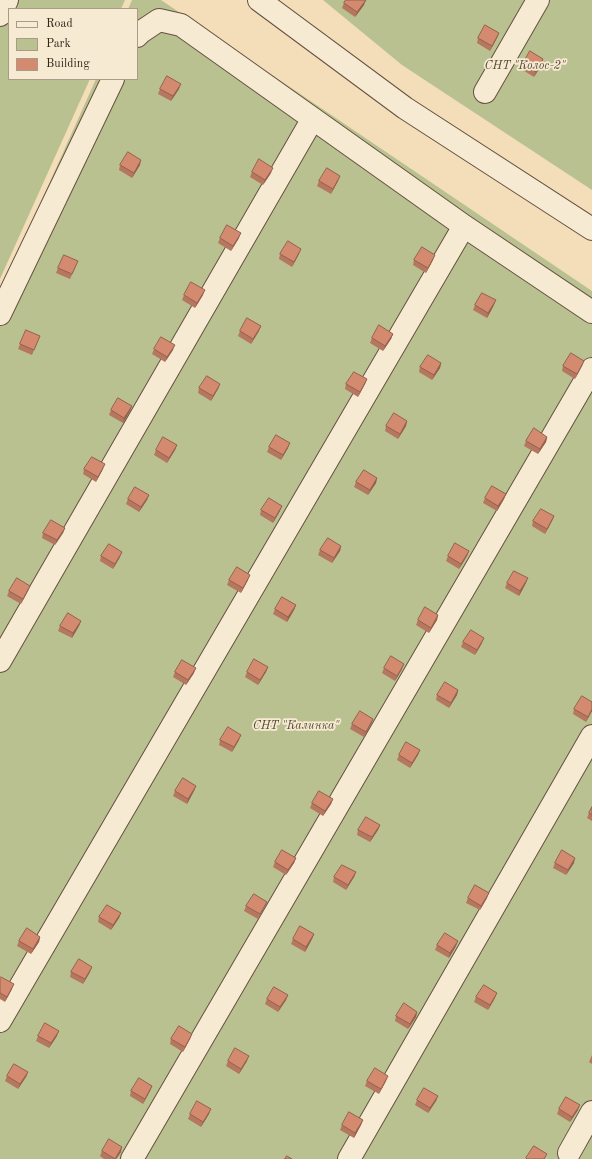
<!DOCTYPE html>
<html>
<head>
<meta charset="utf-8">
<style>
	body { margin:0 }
	#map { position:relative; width:592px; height:1159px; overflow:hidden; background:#f3deb9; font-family:"Old Standard TT",serif }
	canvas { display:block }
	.legend { position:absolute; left:8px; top:8px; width:130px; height:72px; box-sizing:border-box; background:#f7ead2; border:1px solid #aa9a88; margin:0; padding:5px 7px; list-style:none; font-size:12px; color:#362218 }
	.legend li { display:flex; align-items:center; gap:8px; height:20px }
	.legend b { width:20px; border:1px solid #aa9a88 }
</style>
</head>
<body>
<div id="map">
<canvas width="592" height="1159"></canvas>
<ul class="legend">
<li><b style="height:5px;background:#f7ead2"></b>Road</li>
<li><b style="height:11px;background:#bac190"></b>Park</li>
<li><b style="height:11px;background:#d38a6f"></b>Building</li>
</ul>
</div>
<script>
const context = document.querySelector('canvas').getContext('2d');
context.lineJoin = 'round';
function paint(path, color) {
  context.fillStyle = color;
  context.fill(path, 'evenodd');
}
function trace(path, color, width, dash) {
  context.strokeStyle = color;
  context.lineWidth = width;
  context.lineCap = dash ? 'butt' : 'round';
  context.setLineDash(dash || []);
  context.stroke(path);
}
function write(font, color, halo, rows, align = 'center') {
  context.font = font + ' "Old Standard TT",serif';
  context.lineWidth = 3.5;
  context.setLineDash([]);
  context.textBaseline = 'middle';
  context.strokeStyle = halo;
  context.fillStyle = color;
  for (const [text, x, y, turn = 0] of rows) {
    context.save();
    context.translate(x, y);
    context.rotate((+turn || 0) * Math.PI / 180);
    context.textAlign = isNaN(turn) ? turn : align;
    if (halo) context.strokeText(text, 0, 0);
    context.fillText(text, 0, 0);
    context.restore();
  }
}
paint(new Path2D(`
	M0,0H125L121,9H9V79H90L0,279Z
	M132,0H161L592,291V1159H0V293L96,79H137V9H128Z
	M323,0H592V190L402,65Z`), '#bac190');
const minor = new Path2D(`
	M259,0L405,108L592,229
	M0,15L7,0
	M137,36L141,32L159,20L181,25L464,226L592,312
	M485,92L538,0
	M0,314L113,79
	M0,661L312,120
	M0,1021L464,226
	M569,1153L592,1112
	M132,1159L592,369
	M349,1159L592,736`);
trace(minor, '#655140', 24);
trace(minor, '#f7ead2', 22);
paint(new Path2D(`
	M344,3L364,5L355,17L342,8Z
	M499,33L497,38L490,51L477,43L478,38Z
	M543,59L542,64L534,77L521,69L523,64Z
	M160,89H179L171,101L158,94Z
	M120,165H140L132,178L119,170Z
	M252,172L271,173L263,185L250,177Z
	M319,181H338L331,194L317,186Z
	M220,238H239L231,251L218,243Z
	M280,254H299L292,267L279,259Z
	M414,260H433L426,273L413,265Z
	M76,266L70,279L56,273L58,268Z
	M184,295H203L195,308L182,300Z
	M475,305H494L487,318L473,310Z
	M240,331H259L251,344L238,336Z
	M393,334L391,339L383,351L370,343L372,338Z
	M40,336L32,355L18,349L20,344Z
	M154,349L173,350L165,362L152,354Z
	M584,361L582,366L575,379L562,371L563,366Z
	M441,363L440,368L432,380L419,372L420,367Z
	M367,379L365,384L358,397L345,389L346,384Z
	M220,384L218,389L211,401L198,393L199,388Z
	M132,406L130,411L123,423L109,415L111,410Z
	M407,421L406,426L398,439L385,431L386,426Z
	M547,437L546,442L538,454L524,446L526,441Z
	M177,445L175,450L167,463L154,455L156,450Z
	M269,447L288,448L281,460L267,452Z
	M84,469H103L96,482L83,474Z
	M377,478L376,483L368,495L354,487L356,482Z
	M506,494L504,499L497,511L483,503L485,498Z
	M149,495L147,500L139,512L126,504L128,499Z
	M261,510L280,511L273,523L260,515Z
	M554,516L552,521L545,534L532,526L533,521Z
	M65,528L63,533L55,545L42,538L43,533Z
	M341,546L340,551L332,563L318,555L320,550Z
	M469,551L467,556L459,569L446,561L448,556Z
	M101,556L120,557L113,569L100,561Z
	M229,580H248L241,593L227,585Z
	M507,583H526L519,596L505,588Z
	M30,586L28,591L21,604L7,596L9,591Z
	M296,605L294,610L287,622L273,614L275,609Z
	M438,615L437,620L429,633L416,625L418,620Z
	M81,621L79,626L72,638L58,631L60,626Z
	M463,642L482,643L475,655L461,647Z
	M268,667L266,672L258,685L245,677L247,672Z
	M384,668L402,669L395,681L382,673Z
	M175,672L194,673L186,685L173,677Z
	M458,690L457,695L449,708L436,700L437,695Z
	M574,709L592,711L586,722L573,714Z
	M373,719L371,724L364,737L350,729L352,724Z
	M220,740H239L232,752L219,745Z
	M420,750L418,755L410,768L397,760L399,755Z
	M196,786L194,791L187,804L173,796L175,791Z
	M333,799L331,804L323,816L310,808L312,803Z
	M592,807V821L587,818L589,813Z
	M380,825L378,830L370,842L357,835L358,830Z
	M296,858L294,863L286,875L273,867L275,862Z
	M555,863H574L566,875L553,868Z
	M356,872L354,877L346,890L333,882L334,877Z
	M468,898H487L480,910L466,903Z
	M267,902L265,906L258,919L244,911L246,906Z
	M121,913L119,918L111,930L98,922L99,917Z
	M314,934L312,939L305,952L291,944L293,939Z
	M40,937L39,942L31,954L17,946L19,941Z
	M437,945L456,946L449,958L435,950Z
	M71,972H90L83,984L70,977Z
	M0,978L12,989L5,1002L0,999Z
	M288,995L286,1000L278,1012L265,1004L267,999Z
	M476,997L495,998L488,1010L474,1002Z
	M417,1012L416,1017L408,1029L395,1021L396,1016Z
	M192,1034L190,1039L183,1052L170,1044L171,1039Z
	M38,1036H57L49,1048L36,1041Z
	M592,1055V1064L589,1062Z
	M228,1061H247L239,1074L226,1066Z
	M28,1072L26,1077L18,1089L5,1081L7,1076Z
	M367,1081H386L379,1094L365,1086Z
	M152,1086L150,1091L143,1104L130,1096L131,1091Z
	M438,1096L436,1101L428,1113L415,1105L417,1100Z
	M559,1109L578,1110L570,1122L557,1114Z
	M190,1114H209L201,1127L188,1119Z
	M363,1120L361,1125L354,1138L340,1130L342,1125Z
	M102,1151L121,1152L116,1159H104L100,1156Z`), '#b5775f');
paint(new Path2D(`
	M366,0L364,5L355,17L357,12Z
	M499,33L497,38L490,51L492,46Z
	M543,59L542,64L534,77L536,72Z
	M181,84L179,89L171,101L173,96Z
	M141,160L140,165L132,178L134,173Z
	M273,168L271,173L263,185L265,180Z
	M340,176L338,181L331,194L333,189Z
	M241,233L239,238L231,251L233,246Z
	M301,249L299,254L292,267L294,262Z
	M435,255L433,260L426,273L428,268Z
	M205,290L203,295L195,308L197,303Z
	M496,300L494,305L487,318L488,313Z
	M261,326L259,331L251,344L253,339Z
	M393,334L391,339L383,351L385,346Z
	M175,345L173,350L165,362L167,357Z
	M584,361L582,366L575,379L577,374Z
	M441,363L440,368L432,380L434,375Z
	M367,379L365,384L358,397L360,392Z
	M220,384L218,389L211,401L213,396Z
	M132,406L130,411L123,423L124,418Z
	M407,421L406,426L398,439L400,434Z
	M547,437L546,442L538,454L540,449Z
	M290,443L288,448L281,460L283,455Z
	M177,445L175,450L167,463L169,458Z
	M105,464L103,469L96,482L98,477Z
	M377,478L376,483L368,495L370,490Z
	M506,494L504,499L497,511L498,506Z
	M149,495L147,500L139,512L141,507Z
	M282,506L280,511L273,523L275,518Z
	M554,516L552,521L545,534L547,529Z
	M65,528L63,533L55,545L57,540Z
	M341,546L340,551L332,563L334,558Z
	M469,551L467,556L459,569L461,564Z
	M122,552L120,557L113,569L115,564Z
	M250,575L248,580L241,593L243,588Z
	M528,578L526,583L519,596L520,591Z
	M30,586L28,591L21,604L23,599Z
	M296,605L294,610L287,622L288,617Z
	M438,615L437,620L429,633L431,628Z
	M81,621L79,626L72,638L73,633Z
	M484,638L482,643L475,655L477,650Z
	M404,664L402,669L395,681L397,676Z
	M268,667L266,672L258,685L260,680Z
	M196,668L194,673L186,685L188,680Z
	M458,690L457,695L449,708L451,703Z
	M592,709V711L586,722L588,717Z
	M373,719L371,724L364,737L366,732Z
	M241,735L239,740L232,752L234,747Z
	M420,750L418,755L410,768L412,763Z
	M196,786L194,791L187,804L188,799Z
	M333,799L331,804L323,816L325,811Z
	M380,825L378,830L370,842L372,837Z
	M296,858L294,863L286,875L288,870Z
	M575,858L574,863L566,875L568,870Z
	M356,872L354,877L346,890L348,885Z
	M489,893L487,898L480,910L481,906Z
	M121,913L119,918L111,930L113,925Z
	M314,934L312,939L305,952L306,947Z
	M40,937L39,942L31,954L33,949Z
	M458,941L456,946L449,958L450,953Z
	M92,967L90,972L83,984L85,979Z
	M14,984L12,989L5,1002L7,997Z
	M497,993L495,998L488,1010L490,1005Z
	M288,995L286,1000L278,1012L280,1007Z
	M417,1012L416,1017L408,1029L410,1024Z
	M59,1031L57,1036L49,1048L51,1043Z
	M192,1034L190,1039L183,1052L185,1047Z
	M249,1056L247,1061L239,1074L241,1069Z
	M28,1072L26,1077L18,1089L20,1084Z
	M388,1076L386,1081L379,1094L381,1089Z
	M152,1086L150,1091L143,1104L145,1099Z
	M438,1096L436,1101L428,1113L430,1108Z
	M580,1105L578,1110L570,1122L572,1117Z
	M211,1109L209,1114L201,1127L203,1122Z
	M363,1120L361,1125L354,1138L355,1133Z
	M122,1147L121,1152L116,1159H115Z`), '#94614e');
const building = new Path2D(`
	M346,0H366L357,12L344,3Z
	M485,25L499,33L492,46L478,38Z
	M530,51L543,59L536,72L523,64Z
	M167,76L181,84L173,96L160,89Z
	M128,152L141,160L134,173L120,165Z
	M259,159L273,168L265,180L252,172Z
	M327,168L340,176L333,189L319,181Z
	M227,225L241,233L233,246L220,238Z
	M288,241L301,249L294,262L280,254Z
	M422,247L435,255L428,268L414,260Z
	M64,255L78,261L72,274L58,268Z
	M191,282L205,290L197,303L184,295Z
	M482,293L496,300L488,313L475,305Z
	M247,318L261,326L253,339L240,331Z
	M379,325L393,334L385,346L372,338Z
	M26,330L40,336L34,350L20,344Z
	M161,337L175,345L167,357L154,349Z
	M571,353L584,361L577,374L563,366Z
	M428,355L441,363L434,375L420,367Z
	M354,372L367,379L360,392L346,384Z
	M207,376L220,384L213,396L199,388Z
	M118,398L132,406L124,418L111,410Z
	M394,413L407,421L400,434L386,426Z
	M534,428L547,437L540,449L526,441Z
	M276,435L290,443L283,455L269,447Z
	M163,437L177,445L169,458L156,450Z
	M92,457L105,464L98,477L84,469Z
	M364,470L377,478L370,490L356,482Z
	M492,486L506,494L498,506L485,498Z
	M135,487L149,495L141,507L128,499Z
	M269,498L282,506L275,518L261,510Z
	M541,509L554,516L547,529L533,521Z
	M51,520L65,528L57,540L43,533Z
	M328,538L341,546L334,558L320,550Z
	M455,543L469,551L461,564L448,556Z
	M109,544L122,552L115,564L101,556Z
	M237,567L250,575L243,588L229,580Z
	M514,571L528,578L520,591L507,583Z
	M17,578L30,586L23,599L9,591Z
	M282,597L296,605L288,617L275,609Z
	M425,607L438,615L431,628L418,620Z
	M68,613L81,621L73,633L60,626Z
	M471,630L484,638L477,650L463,642Z
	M391,656L404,664L397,676L384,668Z
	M254,659L268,667L260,680L247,672Z
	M182,660L196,668L188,680L175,672Z
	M445,682L458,690L451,703L437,695Z
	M582,696L592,702V709L588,717L574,709Z
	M360,711L373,719L366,732L352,724Z
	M228,727L241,735L234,747L220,740Z
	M406,742L420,750L412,763L399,755Z
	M183,778L196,786L188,799L175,791Z
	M319,791L333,799L325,811L312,803Z
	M592,807V815L589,813Z
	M366,817L380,825L372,837L358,830Z
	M282,850L296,858L288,870L275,862Z
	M562,850L575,858L568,870L555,863Z
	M342,865L356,872L348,885L334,877Z
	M475,885L489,893L481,906L468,898Z
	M254,894L267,902L260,914L246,906Z
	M107,905L121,913L113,925L99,917Z
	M300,926L314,934L306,947L293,939Z
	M27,928L40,937L33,949L19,941Z
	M445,933L458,941L450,953L437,945Z
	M79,959L92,967L85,979L71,972Z
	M1,977L14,984L7,997L0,993V978Z
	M484,985L497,993L490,1005L476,997Z
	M274,987L288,995L280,1007L267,999Z
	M404,1003L417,1012L410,1024L396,1016Z
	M45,1023L59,1031L51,1043L38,1036Z
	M179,1026L192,1034L185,1047L171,1039Z
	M235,1048L249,1056L241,1069L228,1061Z
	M14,1064L28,1072L20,1084L7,1076Z
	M375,1068L388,1076L381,1089L367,1081Z
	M139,1078L152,1086L145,1099L131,1091Z
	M424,1088L438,1096L430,1108L417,1100Z
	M566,1097L580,1105L572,1117L559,1109Z
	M197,1101L211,1109L203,1122L190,1114Z
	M349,1112L363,1120L355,1133L342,1125Z
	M109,1139L122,1147L115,1159L102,1151Z
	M534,1146L547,1154L544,1159H527L526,1158Z
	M287,1156L292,1159H285Z`);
paint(building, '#d38a6f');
trace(building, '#94614e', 1);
write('italic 12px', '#574a36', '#f7ead2', [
	["СНТ \"Колос-2\"",525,66],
	["СНТ \"Калинка\"",296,726]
]);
</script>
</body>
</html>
